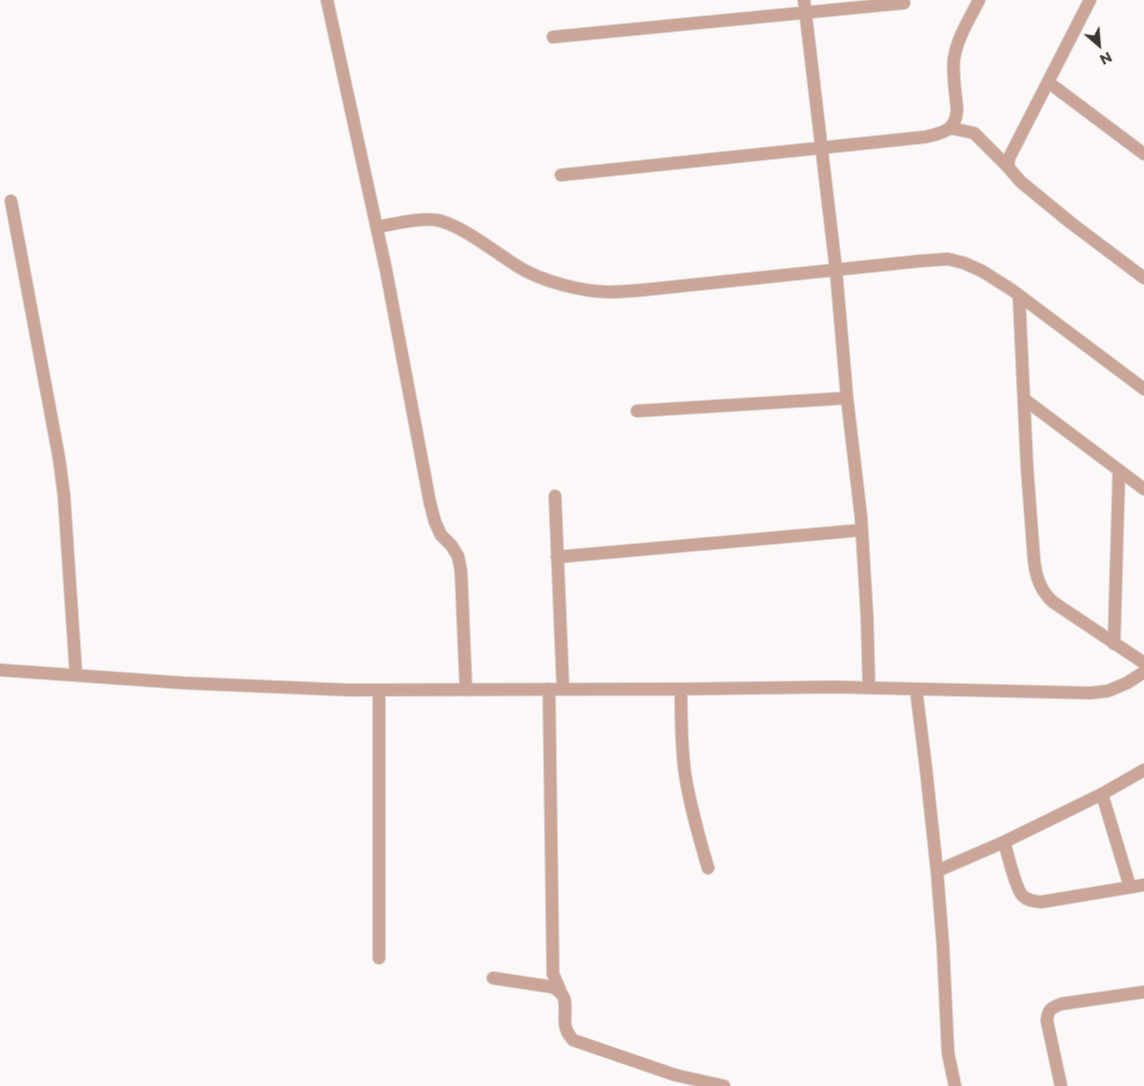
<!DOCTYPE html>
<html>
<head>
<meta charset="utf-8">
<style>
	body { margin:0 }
	#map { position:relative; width:1144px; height:1086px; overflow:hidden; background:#fcf8f7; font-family:Montserrat,sans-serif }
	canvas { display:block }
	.north { position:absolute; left:1074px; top:20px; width:50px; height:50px; -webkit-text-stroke:4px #fcf8f7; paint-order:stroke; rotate:153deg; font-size:14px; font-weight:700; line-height:20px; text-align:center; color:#3d3532 }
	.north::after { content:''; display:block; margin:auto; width:18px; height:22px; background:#3d3532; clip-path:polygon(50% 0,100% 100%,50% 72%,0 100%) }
</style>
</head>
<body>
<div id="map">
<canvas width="1144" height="1086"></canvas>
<div class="north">N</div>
</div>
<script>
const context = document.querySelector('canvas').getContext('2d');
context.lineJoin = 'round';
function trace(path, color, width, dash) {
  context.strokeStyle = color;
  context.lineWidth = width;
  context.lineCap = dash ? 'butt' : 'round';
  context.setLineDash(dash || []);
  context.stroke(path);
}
const service = new Path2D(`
	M379,958V690`);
const minor = new Path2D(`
	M327,0L386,270L430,503L435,522L441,535L451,545L458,556L461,571L466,690
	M804,0L836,270L847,398L861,517L867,616L869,688
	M1090,0L1009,158L1008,167L1014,174L1021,182L1071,223L1144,278
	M553,37L904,3
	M1048,82L1144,154
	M950,128L974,133L1008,167
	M561,175L925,137C942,133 956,131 957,110C956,94 952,75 954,59C957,38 970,18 979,0
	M11,201L59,458L64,496L76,675
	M377,227C394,224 425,216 441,221C465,228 495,252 517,266C541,281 579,291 608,292C619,292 631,291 643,290L920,261L948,259L964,263L982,271L1012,290L1144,389
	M1019,296L1027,467L1034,560C1036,577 1040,590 1053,602L1144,663
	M1024,399L1144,489
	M637,411L847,398
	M555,496L563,689
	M557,557L862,530
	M1114,644L1119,470
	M0,670L184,683L349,690L681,689L834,687L1090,693L1108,691L1127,683L1144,672
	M549,689L553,974L560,990
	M681,689C681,717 681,746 685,774C690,806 699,837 708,868
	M916,689L926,769L937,871L943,947L948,1053L955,1086
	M1102,794L1130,887
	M1004,842C1008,854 1015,887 1022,895C1027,901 1034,901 1041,902L1144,885
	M937,871L1004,842L1102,794L1144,770
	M493,978L552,987C570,995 564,1007 565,1022C565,1030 569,1035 573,1040L675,1075L724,1086
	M1061,1086L1047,1021C1048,1009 1051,1008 1061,1004L1144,992`);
trace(service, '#dad5d4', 14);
trace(minor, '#dad5d4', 14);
trace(service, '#cba597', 12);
trace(minor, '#cba597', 12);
</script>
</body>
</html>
